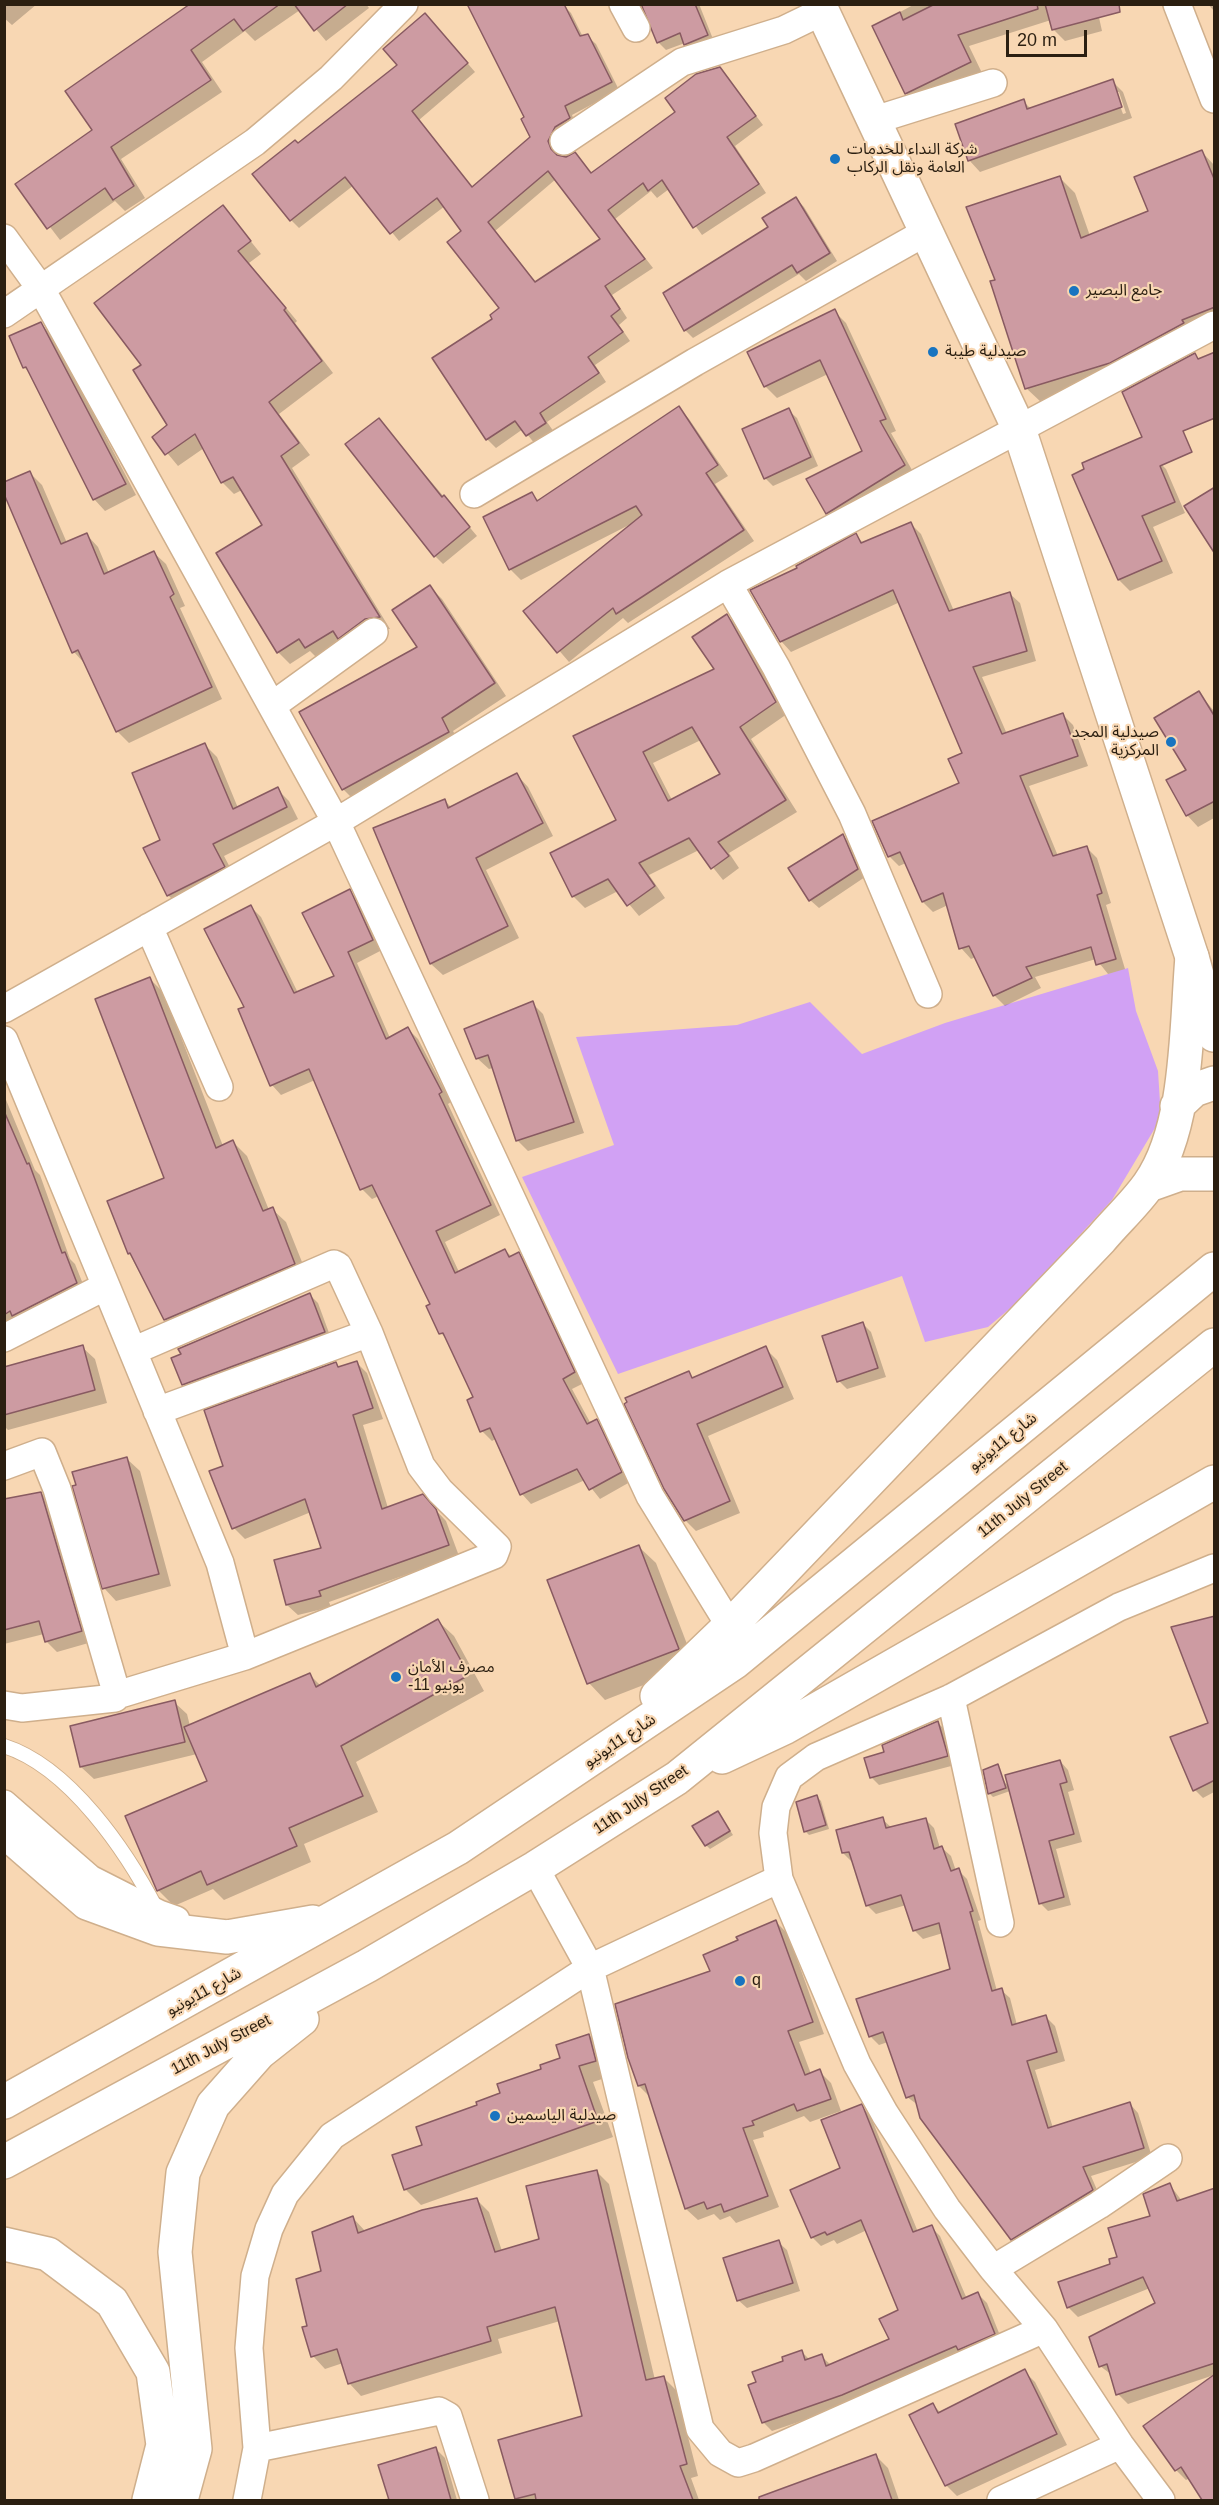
<!DOCTYPE html>
<html>
<head>
<meta charset="utf-8">
<style>
	body { margin:0 }
	#map { position:relative; width:1219px; height:2505px; overflow:hidden; background:#f8d7b3; font-family:Helvetica,sans-serif }
	canvas { display:block }
	.frame { position:absolute; inset:0; border:6px solid #2b1f11; pointer-events:none }
	.scale { position:absolute; left:1006px; top:30px; width:81px; height:27px; box-sizing:border-box; border:3px solid #2b1f11; border-top:0; padding-left:8px; font-size:18px; line-height:21px; white-space:nowrap; color:#2b1f11; -webkit-text-stroke:4px #f8d7b3; paint-order:stroke }
</style>
</head>
<body>
<div id="map">
<canvas width="1219" height="2505"></canvas>
<div class="frame"></div>
<div class="scale">20 m</div>
</div>
<script>
const context = document.querySelector('canvas').getContext('2d');
context.lineJoin = 'round';
function paint(path, color) {
  context.fillStyle = color;
  context.fill(path, 'evenodd');
}
function trace(path, color, width, dash) {
  context.strokeStyle = color;
  context.lineWidth = width;
  context.lineCap = dash ? 'butt' : 'round';
  context.setLineDash(dash || []);
  context.stroke(path);
}
function write(font, color, halo, rows, align = 'center') {
  context.font = font + ' Helvetica,"Noto Sans Arabic",sans-serif';
  context.lineWidth = 4.5;
  context.setLineDash([]);
  context.textBaseline = 'middle';
  context.strokeStyle = halo;
  context.fillStyle = color;
  for (const [text, x, y, turn = 0] of rows) {
    context.save();
    context.translate(x, y);
    context.rotate((+turn || 0) * Math.PI / 180);
    context.textAlign = isNaN(turn) ? turn : align;
    if (halo) context.strokeText(text, 0, 0);
    context.fillText(text, 0, 0);
    context.restore();
  }
}
paint(new Path2D(`
	M1128,968L1136,1011L1158,1071L1161,1118L1112,1200L1020,1300L988,1327L925,1342L902,1276L618,1374L522,1177L614,1145L576,1037L737,1025L810,1002L862,1054L945,1023Z`), '#d1a1f4');
paint(new Path2D(`
	M4,4H37L12,25L4,18Z
	M193,4H366L369,8L326,41L300,10L255,41L245,31L202,62L222,92L121,159L145,198L125,211L115,201L60,240L17,184L94,130Z
	M643,4H699L715,44L694,52L685,43L666,50L658,42Z
	M915,4H1096L1102,31L1065,41L1053,29L1051,20L969,46L982,73L917,105L906,93L874,26Z
	M1208,4H1214V11Z
	M563,5L571,13L583,37L587,36L596,44L619,90L572,115L577,127L558,142L557,155L564,158L575,154L592,174L677,112L720,68L763,125L735,146L766,193L702,235L669,189L657,198L651,191L615,219L653,268L612,295L627,318L619,325L630,341L595,365L606,382L547,422L554,432L535,444L523,429L496,448L487,439L434,359L494,319L501,308L463,231L445,206L399,241L354,185L299,228L291,220L298,145L399,66L433,23L475,72L419,120L473,188L532,138ZM556,179L602,240L537,284L495,231Z
	M1112,81L1123,92L1132,118L980,172L969,160L1023,101L1031,109ZM1115,92H1119L1126,113L1123,114Z
	M1202,152L1214,165V328L1042,403L1026,388L997,281L1060,178L1075,193L1090,236L1150,212Z
	M796,199L804,207L837,261L806,281L799,274L693,338L685,330Z
	M223,207L261,254L249,263L297,321L295,323L333,373L279,414L310,455L292,468L390,629L377,630L318,659L310,651L290,664L278,652L264,525L242,490L234,494L222,482L204,448L178,466L154,437L169,426L143,365Z
	M834,311L846,323L896,431L891,433L916,477L839,525L827,513L864,452L828,374L777,398L765,386Z
	M41,324L53,336L136,495L105,511L94,499L32,376L24,367Z
	M679,408L689,419L728,476L715,484L754,541L628,623L623,618L569,662L525,611L631,524L521,580L510,569L485,518L532,494L539,501Z
	M788,410L797,418L818,466L773,486L765,478Z
	M379,420L477,536L443,564L435,556Z
	M1154,457L1166,469L1185,513L1153,527L1173,573L1130,591L1119,580Z
	M30,473L42,485L67,543L87,535L98,547L109,573L154,553L166,564L185,606L180,608L222,699L129,743L117,731L85,664L74,652Z
	M911,524L921,534L954,611L1009,593L1020,603L1036,661L982,677L1007,734L1063,715L1073,725L1088,766L1029,786L1058,856L1087,848L1097,858L1111,903L1106,905L1125,969L1108,974L1096,959L1035,977L1041,988L1005,1006L995,996L976,957L971,959L961,948L948,905L933,912L923,902L906,863L899,866L889,856L961,784L964,753L900,602L791,652L781,641L799,568L856,535L864,544Z
	M430,587L442,599L506,696L453,731L461,745L356,802L343,789L301,713L420,648Z
	M727,615L738,627L787,714L751,739L797,812L729,853L739,868L723,880L699,850L649,875L665,898L639,916L618,891L585,908L573,896L618,820L575,737L716,670ZM701,740L722,775L672,800L653,763Z
	M1199,693L1214,711V818L1198,827L1187,815L1188,770Z
	M205,745L217,757L238,808L277,789L289,801L298,819L224,856L236,879L180,907L168,895L162,841Z
	M517,775L528,787L553,836L486,870L519,938L443,975L431,964L375,829L445,801L452,808Z
	M843,836L851,844L865,877L819,908L810,900Z
	M350,891L359,901L382,950L357,963L390,1038L408,1029L418,1039L451,1102L448,1104L500,1215L445,1242L459,1272L505,1250L512,1257L519,1254L529,1264L584,1383L572,1389L591,1424L596,1421L606,1431L630,1482L600,1499L585,1480L531,1504L522,1494L497,1438L492,1441L482,1431L475,1398L448,1341L441,1333L432,1305L379,1196L372,1199L362,1189L315,1080L281,1095L272,1085L246,1008L251,907L261,917L298,993L336,977Z
	M150,979L164,993L223,1146L233,1142L247,1156L269,1210L272,1209L286,1222L308,1277L179,1333L165,1320L129,1253L166,1179Z
	M532,1003L543,1014L584,1133L528,1151L517,1140L493,1068L489,1069L478,1059L466,1029Z
	M4,1095L35,1170L40,1175L70,1259L75,1264L87,1294L4,1332Z
	M309,1294L318,1303L332,1341L192,1392L184,1384Z
	M863,1324L871,1332L886,1377L847,1389L839,1381Z
	M82,1347L95,1359L107,1403L8,1430L4,1426V1368Z
	M765,1348L777,1360L794,1399L708,1436L740,1513L696,1531L685,1520L689,1373L694,1379Z
	M356,1362L367,1373L383,1419L363,1425L388,1508L433,1507L446,1521L459,1556L329,1602L331,1607L298,1615L287,1605L323,1550L311,1512L245,1539L234,1528L225,1467L336,1364L340,1368Z
	M127,1459L140,1471L171,1586L116,1601L104,1588Z
	M41,1493L52,1505L92,1642L57,1652L46,1641L44,1634L4,1644V1501Z
	M639,1547L656,1563L695,1665L605,1700L589,1683Z
	M438,1621L454,1636L484,1691L356,1762L378,1812L304,1844L311,1862L224,1900L213,1889L174,1906L158,1890L209,1782L197,1754L94,1779L81,1767L174,1702L187,1714L190,1726L310,1675L321,1686Z
	M938,1723L946,1731L955,1765L879,1785L871,1777Z
	M1214,1723V1792L1203,1798L1195,1790Z
	M1060,1761L1068,1770L1074,1790L1068,1792L1082,1842L1056,1849L1071,1905L1048,1911L1040,1903L1010,1791L993,1797L989,1793L997,1766L1006,1784Z
	M817,1797L821,1801L829,1829L809,1835L805,1831Z
	M718,1812L733,1835L710,1849L706,1845Z
	M882,1819L892,1828L925,1819L934,1828L940,1848H942L951,1856L956,1871L958,1870L967,1879L981,1920L978,1921L997,1991L1001,1990L1010,1998L1017,2025L1046,2017L1055,2026L1065,2061L1035,2070L1053,2128L1130,2104L1138,2113L1152,2157L1091,2176L1101,2199L1021,2248L918,2105L907,2097L888,2042L879,2045L870,2036L952,1970L943,1933L923,1939L914,1930L906,1905L876,1914L867,1905L852,1862L843,1853Z
	M776,1922L788,1934L824,2034L799,2042L811,2074L819,2071L831,2083L841,2111L810,2122L804,2116L763,2132L764,2137L753,2140L779,2207L736,2223L730,2216L720,2220L714,2214L698,2220L686,2209L650,2097L639,2086L712,1972Z
	M589,2035L605,2051L611,2076L593,2082L613,2137L421,2205L405,2189L424,2146L502,2094L562,2059Z
	M861,2106L870,2115L918,2232L931,2227L940,2236L967,2299L978,2294L987,2303L1003,2343L852,2404L772,2431L763,2422L758,2383L801,2351L810,2360L821,2356L831,2365L891,2340L900,2311L867,2230L837,2244L834,2240L821,2246L812,2237L842,2169Z
	M597,2172L609,2184L655,2380L664,2378L676,2390L698,2476L691,2478L699,2500H601L597,2492L566,2500L517,2499L500,2442L584,2417L560,2321L498,2339L502,2353L361,2396L349,2383L343,2363L325,2369L313,2356L304,2328L308,2327L323,2272L353,2218L366,2232L476,2199L489,2212L502,2251L541,2240Z
	M1170,2185L1182,2201L1214,2190V2375L1128,2404L1118,2394L1112,2375L1100,2366L1157,2304L1150,2288L1078,2317L1068,2307L1119,2258L1152,2217Z
	M778,2242L787,2250L800,2291L747,2308L738,2300Z
	M1024,2371L1035,2382L1067,2445L957,2496L946,2485L911,2416L933,2405L941,2413Z
	M1214,2382V2500H1204L1190,2478L1186,2480L1176,2470L1145,2427Z
	M436,2449L445,2458L457,2500H380L390,2498Z
	M876,2456L888,2468L899,2500H760Z`), '#0003');
const building = new Path2D(`
	M190,4H280L243,31L234,19L191,50L211,80L111,147L134,186L113,200L105,188L47,229L15,184L92,130L65,91Z
	M294,4H348L314,31Z
	M467,4H564L580,36L588,34L612,82L565,106L570,118L555,127L548,141L551,149L557,155L566,157L575,152L591,173L675,112L665,98L696,74L720,67L756,116L727,137L759,184L693,228L662,180L648,191L643,183L608,210L645,259L605,286L620,309L611,316L623,332L588,357L599,373L540,413L546,423L526,436L515,421L486,440L432,358L492,319L490,315L499,308L447,242L461,231L437,198L390,234L345,177L290,221L252,174L295,140L298,143L397,65L383,49L425,13L468,63L412,111L472,187L530,137L521,119L524,117ZM548,171L600,239L535,282L488,222Z
	M641,4H695L708,35L684,45L680,33L657,43Z
	M935,4H1037L1038,9L958,35L971,62L905,94L872,26L900,12L903,20Z
	M1045,4H1119L1120,12L1052,30Z
	M1113,79L1122,107L968,161L955,124L1024,99L1027,109Z
	M1202,150L1215,181V307L1182,320L1184,323L1110,363L1025,389L990,281L995,280L966,207L1060,176L1081,238L1148,211L1134,177Z
	M796,197L830,253L797,273L792,265L684,331L663,293L768,227L762,218Z
	M223,205L251,241L238,251L286,308L284,310L322,361L269,402L299,443L281,456L380,617L365,619L338,639L333,631L305,648L299,639L277,653L216,553L262,525L233,477L221,483L195,434L165,455L152,437L167,425L133,370L141,365L94,303Z
	M835,309L886,419L880,421L905,465L826,514L806,479L862,451L820,360L764,387L747,352Z
	M41,322L126,484L93,500L26,367L23,368L9,336Z
	M1215,352V418L1183,431L1192,452L1160,466L1175,502L1142,516L1162,561L1118,580L1072,475L1084,469L1082,463L1142,437L1122,392L1195,353L1198,359Z
	M679,406L718,465L706,473L744,530L616,614L613,608L557,653L523,611L642,515L636,506L509,570L483,517L532,492L537,501Z
	M789,408L811,457L764,479L742,429Z
	M379,418L442,497L444,495L470,527L434,557L345,444Z
	M30,471L61,544L87,533L104,574L154,551L174,594L170,597L212,687L116,732L78,650L72,653L4,494V482Z
	M1215,487V554L1184,506Z
	M911,522L949,611L1010,592L1027,651L973,667L1002,734L1063,713L1078,756L1020,776L1053,856L1087,846L1102,893L1097,895L1116,959L1096,965L1091,947L1026,967L1032,978L993,996L969,946L959,949L943,893L922,902L900,852L888,857L872,821L959,783L948,759L962,753L893,590L780,642L750,590L797,568L796,566L856,533L861,543Z
	M430,585L495,683L442,718L449,732L342,790L299,712L417,647L392,610Z
	M727,614L776,702L740,727L786,800L718,842L729,856L711,869L689,838L639,863L655,886L627,906L608,879L572,897L550,853L616,820L573,736L714,669L692,637ZM692,727L720,774L668,801L643,752Z
	M1199,691L1215,717V801L1186,816L1166,780L1186,770L1154,718Z
	M205,743L233,809L278,787L287,807L213,844L225,867L167,896L143,848L160,840L132,773Z
	M517,773L543,823L476,858L508,926L430,964L373,828L445,799L448,808Z
	M843,834L858,869L809,901L788,868Z
	M350,889L373,940L348,952L386,1039L408,1027L442,1092L439,1094L491,1205L436,1231L455,1273L505,1249L509,1257L519,1252L575,1372L563,1379L587,1424L597,1419L622,1472L589,1490L577,1469L520,1495L490,1428L480,1432L467,1400L473,1397L443,1333L439,1334L426,1306L430,1304L372,1185L360,1190L309,1069L270,1086L238,1009L244,1007L204,929L251,905L294,993L334,976L302,913Z
	M150,977L216,1148L233,1140L263,1211L273,1207L295,1264L164,1320L130,1253L128,1254L107,1201L164,1178L95,999Z
	M533,1001L574,1122L516,1141L488,1055L476,1059L464,1029Z
	M4,1111L27,1164L29,1163L62,1253L65,1252L77,1283L12,1316L10,1311L4,1315Z
	M310,1293L325,1332L182,1385L171,1358L181,1354L178,1349Z
	M863,1322L878,1368L837,1382L822,1336Z
	M83,1345L95,1390L4,1415V1367Z
	M766,1346L783,1387L697,1424L730,1501L684,1521L664,1489L624,1404L627,1402L625,1398L689,1371L692,1378Z
	M357,1361L373,1408L353,1415L382,1509L423,1494L436,1509L449,1545L319,1591L321,1596L286,1605L274,1560L321,1548L305,1499L232,1529L209,1471L223,1466L204,1410L336,1362L338,1367Z
	M127,1457L159,1574L102,1589L72,1486L76,1485L72,1472Z
	M41,1492L82,1631L45,1642L39,1621L4,1630V1499Z
	M639,1545L679,1649L587,1684L547,1580Z
	M1215,1616V1780L1193,1791L1170,1737L1208,1723L1171,1627Z
	M438,1619L469,1675L341,1746L363,1796L289,1828L297,1846L207,1885L201,1871L157,1891L125,1816L207,1781L184,1727L310,1673L316,1687Z
	M175,1700L185,1742L80,1767L70,1726Z
	M938,1721L948,1756L870,1778L864,1758L884,1752L882,1745Z
	M1060,1760L1067,1782L1060,1784L1074,1834L1049,1841L1064,1897L1039,1904L1005,1775Z
	M998,1764L1006,1788L988,1794L983,1770Z
	M817,1795L826,1825L804,1832L796,1802Z
	M718,1811L730,1831L705,1846L692,1826Z
	M883,1817L886,1828L926,1818L934,1849L942,1846L951,1871L959,1868L973,1911L970,1912L992,1991L1002,1988L1012,2025L1046,2015L1057,2052L1027,2061L1048,2128L1130,2102L1144,2148L1083,2167L1093,2190L1011,2240L920,2118L914,2095L906,2098L883,2032L869,2037L856,1999L950,1969L939,1923L913,1931L901,1895L866,1906L849,1852L842,1853L836,1830Z
	M776,1920L813,2022L788,2031L805,2075L820,2069L831,2099L797,2111L794,2104L752,2121L754,2125L743,2128L768,2196L724,2212L721,2204L707,2209L704,2202L685,2209L645,2084L638,2086L628,2058L615,2004L710,1971L703,1955L738,1940L736,1937Z
	M589,2034L596,2061L579,2066L598,2121L404,2190L392,2155L422,2145L416,2127L477,2105L476,2102L500,2093L497,2084L541,2069L540,2065L560,2058L556,2045Z
	M862,2104L913,2232L932,2225L962,2299L978,2292L995,2334L958,2350L956,2346L842,2395L762,2423L748,2385L756,2382L752,2372L783,2361L782,2357L802,2350L805,2360L822,2354L826,2366L889,2339L879,2319L898,2310L861,2220L827,2235L825,2232L811,2238L790,2190L840,2168L821,2120Z
	M597,2170L646,2380L664,2376L687,2464L680,2466L693,2500H536L535,2494L515,2499L498,2440L582,2416L555,2307L487,2327L491,2341L348,2384L337,2349L311,2357L302,2327L307,2326L296,2279L321,2271L312,2232L353,2216L358,2233L422,2210L477,2198L495,2252L539,2239L526,2186Z
	M1170,2183L1177,2201L1215,2188V2363L1116,2395L1107,2364L1099,2367L1089,2337L1155,2303L1143,2277L1067,2308L1058,2282L1110,2264L1109,2259L1117,2257L1108,2228L1150,2216L1143,2194Z
	M779,2240L793,2283L737,2301L723,2258Z
	M1025,2369L1057,2434L945,2486L909,2415L933,2403L938,2413Z
	M1215,2374V2500H1202L1181,2467L1175,2471L1143,2426Z
	M436,2447L451,2500H389L378,2465Z
	M876,2454L892,2500H759V2497Z`);
paint(building, '#cd9ba2');
trace(building, '#885a61', 1.5);
const lane = new Path2D(`
	M4,1746C70,1767 127,1852 157,1910`);
const street = new Path2D(`
	M623,4L636,28
	M1177,4L1214,99
	M875,120L993,83
	M564,141L682,62L784,30L823,11
	M4,238L41,289L336,822L650,1496L730,1626
	M4,314L255,142L331,78L404,4
	M474,494L695,362L926,232
	M728,584L776,667L852,814L928,994
	M273,705L374,632
	M149,927L219,1087
	M4,1009L336,822L728,584L1214,325
	M4,1040L106,1286L4,1338
	M106,1286L220,1563L245,1656
	M157,1411L369,1333
	M4,1466L42,1452L57,1489L117,1695
	M951,1698L1000,1923
	M4,1705L22,1708L115,1698L117,1695L245,1656L494,1555L497,1547L440,1491L421,1466L369,1333L338,1266L334,1264L133,1351
	M4,1804L90,1879L159,1914L176,1920
	M779,1879L857,2064L885,2114L947,2209L993,2269L1044,2329L1120,2445L1161,2500
	M993,2269L1099,2205L1168,2158
	M1044,2329L754,2458L738,2463L720,2453L700,2429L590,1968L779,1879L773,1833L776,1807L789,1777L816,1757L951,1698L1119,1607L1214,1568
	M257,2448L439,2411L448,2416L475,2500
	M247,2500L257,2448L249,2348L255,2276L269,2229L285,2194L332,2136L590,1968L535,1868
	M1001,2500L1120,2445`);
const secondary = new Path2D(`
	M819,4L1019,429L1192,957L1214,1035`);
const highway = new Path2D(`
	M1177,1106L1194,1090L1214,1083
	M1149,1185L1180,1174H1214
	M657,1696L738,1618L1101,1239C1116,1221 1135,1204 1149,1184C1189,1127 1186,1025 1192,957
	M722,1757L786,1727L1214,1482
	M4,1831L87,1903L158,1929L227,1937L313,1922
	M4,2102L458,1848L735,1662L1214,1269
	M4,2162L367,1966L535,1868L677,1778L1214,1345
	M4,2244L48,2254L112,2302L153,2372L163,2445L149,2500
	M181,2500L195,2449L175,2252L183,2173L213,2105L259,2053L302,2019`);
trace(lane, '#cfaf8c', 16);
trace(street, '#cfaf8c', 30);
trace(secondary, '#cfaf8c', 36);
trace(highway, '#cfaf8c', 36);
trace(lane, '#fff', 14);
trace(street, '#fff', 27);
trace(secondary, '#fff', 33);
trace(highway, '#fff', 33);
for (const [x, y, r, color] of [
	[835,159,6,"#1874c0"],
	[1074,291,6,"#1874c0"],
	[933,352,6,"#1874c0"],
	[1171,742,6,"#1874c0"],
	[396,1677,6,"#1874c0"],
	[740,1981,6,"#1874c0"],
	[495,2116,6,"#1874c0"]
]) {
  const dot = new Path2D();
  dot.arc(x, y, r, 0, 2 * Math.PI);
  context.fillStyle = color;
  context.fill(dot);
  trace(dot, '#f8d7b3', 2);
}
write('16px', '#2b1f11', '#f8d7b3', [
	["شركة النداء للخدمات",847,150],
	["العامة ونقل الركاب",847,168],
	["جامع البصير",1086,291],
	["صيدلية طيبة",945,352],
	["صيدلية المجد",1159,733,"right"],
	["المركزية",1159,751,"right"],
	["مصرف الأمان",408,1668],
	["-11 يونيو",408,1686],
	["q",752,1981],
	["صيدلية الياسمين",507,2116]
], 'left');
write('16px', '#2b1f11', '#f8d7b3', [
	["شارع 11يونيو",1003,1442,-39],
	["11th July Street",1023,1500,-39],
	["شارع 11يونيو",620,1741,-34],
	["11th July Street",641,1800,-34],
	["شارع 11يونيو",204,1992,-29],
	["11th July Street",221,2045,-28]
]);
</script>
</body>
</html>
